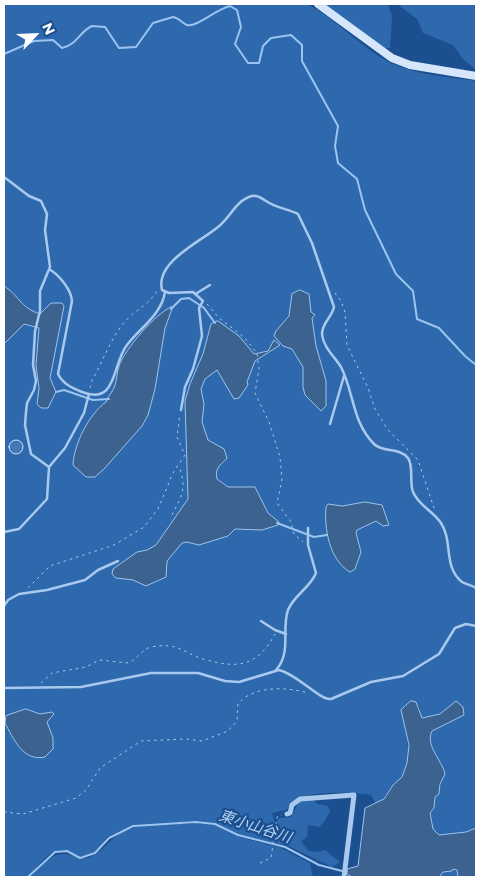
<!DOCTYPE html>
<html>
<head>
<meta charset="utf-8">
<style>
	body { margin:0 }
	#map { position:relative; width:480px; height:881px; overflow:hidden; background:#1b4f8f; font-family:Montserrat,sans-serif }
	canvas { display:block }
	.frame { position:absolute; inset:0; border:5px solid #fff; pointer-events:none }
	.north { position:absolute; left:10px; top:10px; width:50px; height:50px; -webkit-text-stroke:4px #1b4f8f; paint-order:stroke; rotate:65deg; font-size:14px; font-weight:700; line-height:20px; text-align:center; color:#fff }
	.north::after { content:''; display:block; margin:auto; width:18px; height:22px; background:#fff; clip-path:polygon(50% 0,100% 100%,50% 72%,0 100%) }
</style>
</head>
<body>
<div id="map">
<canvas width="480" height="881"></canvas>
<div class="frame"></div>
<div class="north">N</div>
</div>
<script>
const context = document.querySelector('canvas').getContext('2d');
context.lineJoin = 'round';
function paint(path, color) {
  context.fillStyle = color;
  context.fill(path, 'evenodd');
}
function trace(path, color, width, dash) {
  context.strokeStyle = color;
  context.lineWidth = width;
  context.lineCap = dash ? 'butt' : 'round';
  context.setLineDash(dash || []);
  context.stroke(path);
}
function write(font, color, halo, rows, align = 'center') {
  context.font = font + ' Montserrat,"Noto Sans JP",sans-serif';
  context.lineWidth = 4.5;
  context.setLineDash([]);
  context.textBaseline = 'middle';
  context.strokeStyle = halo;
  context.fillStyle = color;
  for (const [text, x, y, turn = 0] of rows) {
    context.save();
    context.translate(x, y);
    context.rotate((+turn || 0) * Math.PI / 180);
    context.textAlign = isNaN(turn) ? turn : align;
    if (halo) context.strokeText(text, 0, 0);
    context.fillText(text, 0, 0);
    context.restore();
  }
}
paint(new Path2D(`
	M4,4H307C338,20 363,50 393,64C418,75 449,77 476,81V828L466,832L439,835L432,829L430,813L434,808L435,797L439,794L444,769L433,752L430,735L456,701L440,714L422,718L419,715L420,707L411,701L402,708C405,732 414,754 402,777C400,780 396,782 393,784C386,792 386,799 376,804L371,795C353,792 313,791 296,799C291,801 291,806 286,810L272,813L275,824L279,818L291,817L300,800L313,799L317,804L328,806L330,811L324,822L319,827L308,825L307,837L301,841L309,851L317,852L325,850L340,862L332,867L288,846L240,835L216,823L197,821L132,825L107,837L97,851L79,857C53,839 45,861 27,877H4Z
	M324,4H388L392,16L390,48H384Z
	M397,4H476V70L463,59L453,45L423,33L417,19Z
	M197,823L216,825L240,837L281,848L310,863L313,877H30C37,871 48,857 57,855C69,851 78,861 90,857C103,852 110,838 124,831C145,821 174,826 197,823Z
	M452,868L457,870L458,877H439L443,872L452,871Z`), '#2e69ad');
const water = new Path2D(`
	M4,286C20,296 19,307 40,314L51,303H62L64,306L50,378L56,392L48,408H41L37,404L39,388L36,366L39,328L24,324L4,344Z
	M300,290L309,294L311,312L315,315L312,318L316,346L326,381V406L321,411L305,395L303,387V367L292,349L283,346L274,336L276,331L289,316L292,294Z
	M171,307L172,309L165,328L155,389L148,415L142,426L104,469L95,477H86L73,465C74,444 89,414 106,402C108,396 113,392 115,385C117,379 117,372 119,366C125,349 155,314 171,307Z
	M218,321L239,336L254,354L268,351L274,340L280,345L255,361L247,382L248,385L239,398L234,399L217,370L205,379L201,389L204,404L202,422L208,440L224,449L227,458C223,464 214,466 217,479L228,487H255L268,513L279,522L278,525L262,530L235,529L228,536L199,545L187,542L182,543L167,561L166,577L146,586L133,580L116,578L112,574L113,569L137,552L147,550L156,545L188,499L185,401L190,384L203,354L211,324Z
	M365,502L382,505L389,525L383,526L376,521L357,530L356,533L361,552L355,569L350,572C329,560 324,527 326,507L328,504L342,506Z
	M411,701L416,702L422,718L440,714L456,701L463,707L464,715L432,731C425,746 442,760 445,774L440,784L439,794L435,797L434,808L430,813L433,829L439,835L466,832L476,828V877H458L457,870L453,869L452,871L443,872L439,877H352L347,874V869L358,866L365,808L384,799L393,785L402,777L407,763L409,745L401,710Z
	M26,709L40,714L52,712L54,714L47,722L53,738V749L45,757C23,762 13,738 5,723L6,716Z`);
paint(water, '#3c6290');
trace(water, '#9cc4f0', 1);
trace(new Path2D(`
	M4,54L34,41L53,40L62,48C77,45 80,31 92,26L105,27L119,48L136,47L153,23L173,17C179,18 182,23 187,25C196,28 218,8 230,6L237,10L241,27L235,44L248,63H259L263,46L271,38L291,35L302,45V61L338,126L335,146L338,163L357,179L365,210L396,274L413,291L417,319L439,328L465,356L476,365
	M171,309L181,299L189,298L204,308L215,323
	M56,392L64,390L93,400L109,399
	M277,523L314,537L327,535
	M28,877L55,852L67,851L80,858L95,853L109,838L133,826L196,822L215,824L238,835L285,847L319,865L342,871`), '#9cc4f0', 2);
const building = new Path2D(`
	M9 447a7 7 0 1 1 14 0a7 7 0 1 1-14 0Z`);
paint(building, '#4478b7');
trace(building, '#cfe3fa', 1);
trace(new Path2D(`
	M335,293L341,301L345,312L347,345L368,388L375,409L388,430L418,460L434,508
	M207,304L219,318L244,337L257,353L259,369L255,393L269,422L280,457L282,480L277,503L291,522L294,534L303,542
	M90,388L92,380C103,362 110,339 124,323C135,309 146,308 157,291
	M172,515C182,495 187,489 179,466
	M28,588L50,566L114,545L144,527L158,509L173,473L185,455L177,437L180,414
	M41,683L52,673L86,667L99,660L129,663C137,659 142,649 151,647C179,642 181,652 203,659C238,669 257,667 275,634
	M4,812L23,814L76,798L86,790L100,768L141,741L186,739L202,741L228,731L237,721L238,704C253,685 288,687 308,693
	M260,863L271,858L277,817L282,815`), '#a9c9ee', 1, [2.5, 4]);
trace(new Path2D(`
	M4,177L29,196L41,201L47,214L45,230L50,267L40,291V311L35,331L33,365L36,381L34,390L27,403L26,412L25,425L31,454L49,467
	M49,269C59,275 71,289 72,301L58,374C63,384 72,388 82,392C118,406 112,363 127,345C139,329 162,314 165,292
	M197,293L210,285
	M181,410L185,387L193,369L202,336L199,308L203,301L193,292L169,293L162,290C155,262 200,242 218,227C230,218 236,200 252,196C258,195 261,198 266,201C276,208 288,209 298,214L312,243L334,307C332,317 322,323 322,334C323,347 335,357 341,367C354,392 352,422 374,444C383,453 399,447 408,458C414,467 409,481 413,492C419,506 433,511 441,523C453,541 443,567 462,582C467,585 472,585 476,588
	M330,424L344,376
	M4,532L19,529L47,499L49,467L65,448L84,413L89,394
	M4,606L8,600L19,594L47,590L85,580L98,570L118,561
	M261,621L275,630L286,634
	M276,670C292,652 281,630 288,610C294,595 310,588 316,573L308,545V528
	M4,688L81,687L151,673H198L225,681L239,682L279,670C297,674 319,700 331,699L371,682L403,676L439,654L455,628L466,624L476,626`), '#a9c9ee', 2.5);
trace(new Path2D(`
	M287,814L290,813L292,805L300,799L354,795L344,877`), '#a9c9ee', 5);
trace(new Path2D(`
	M318,4L392,58L410,65L476,76`), '#d6e6fa', 8);
write('italic 15px', '#b5d3f5', '#1b4f8f', [
	["東小山谷川",255,827,18]
]);
</script>
</body>
</html>
